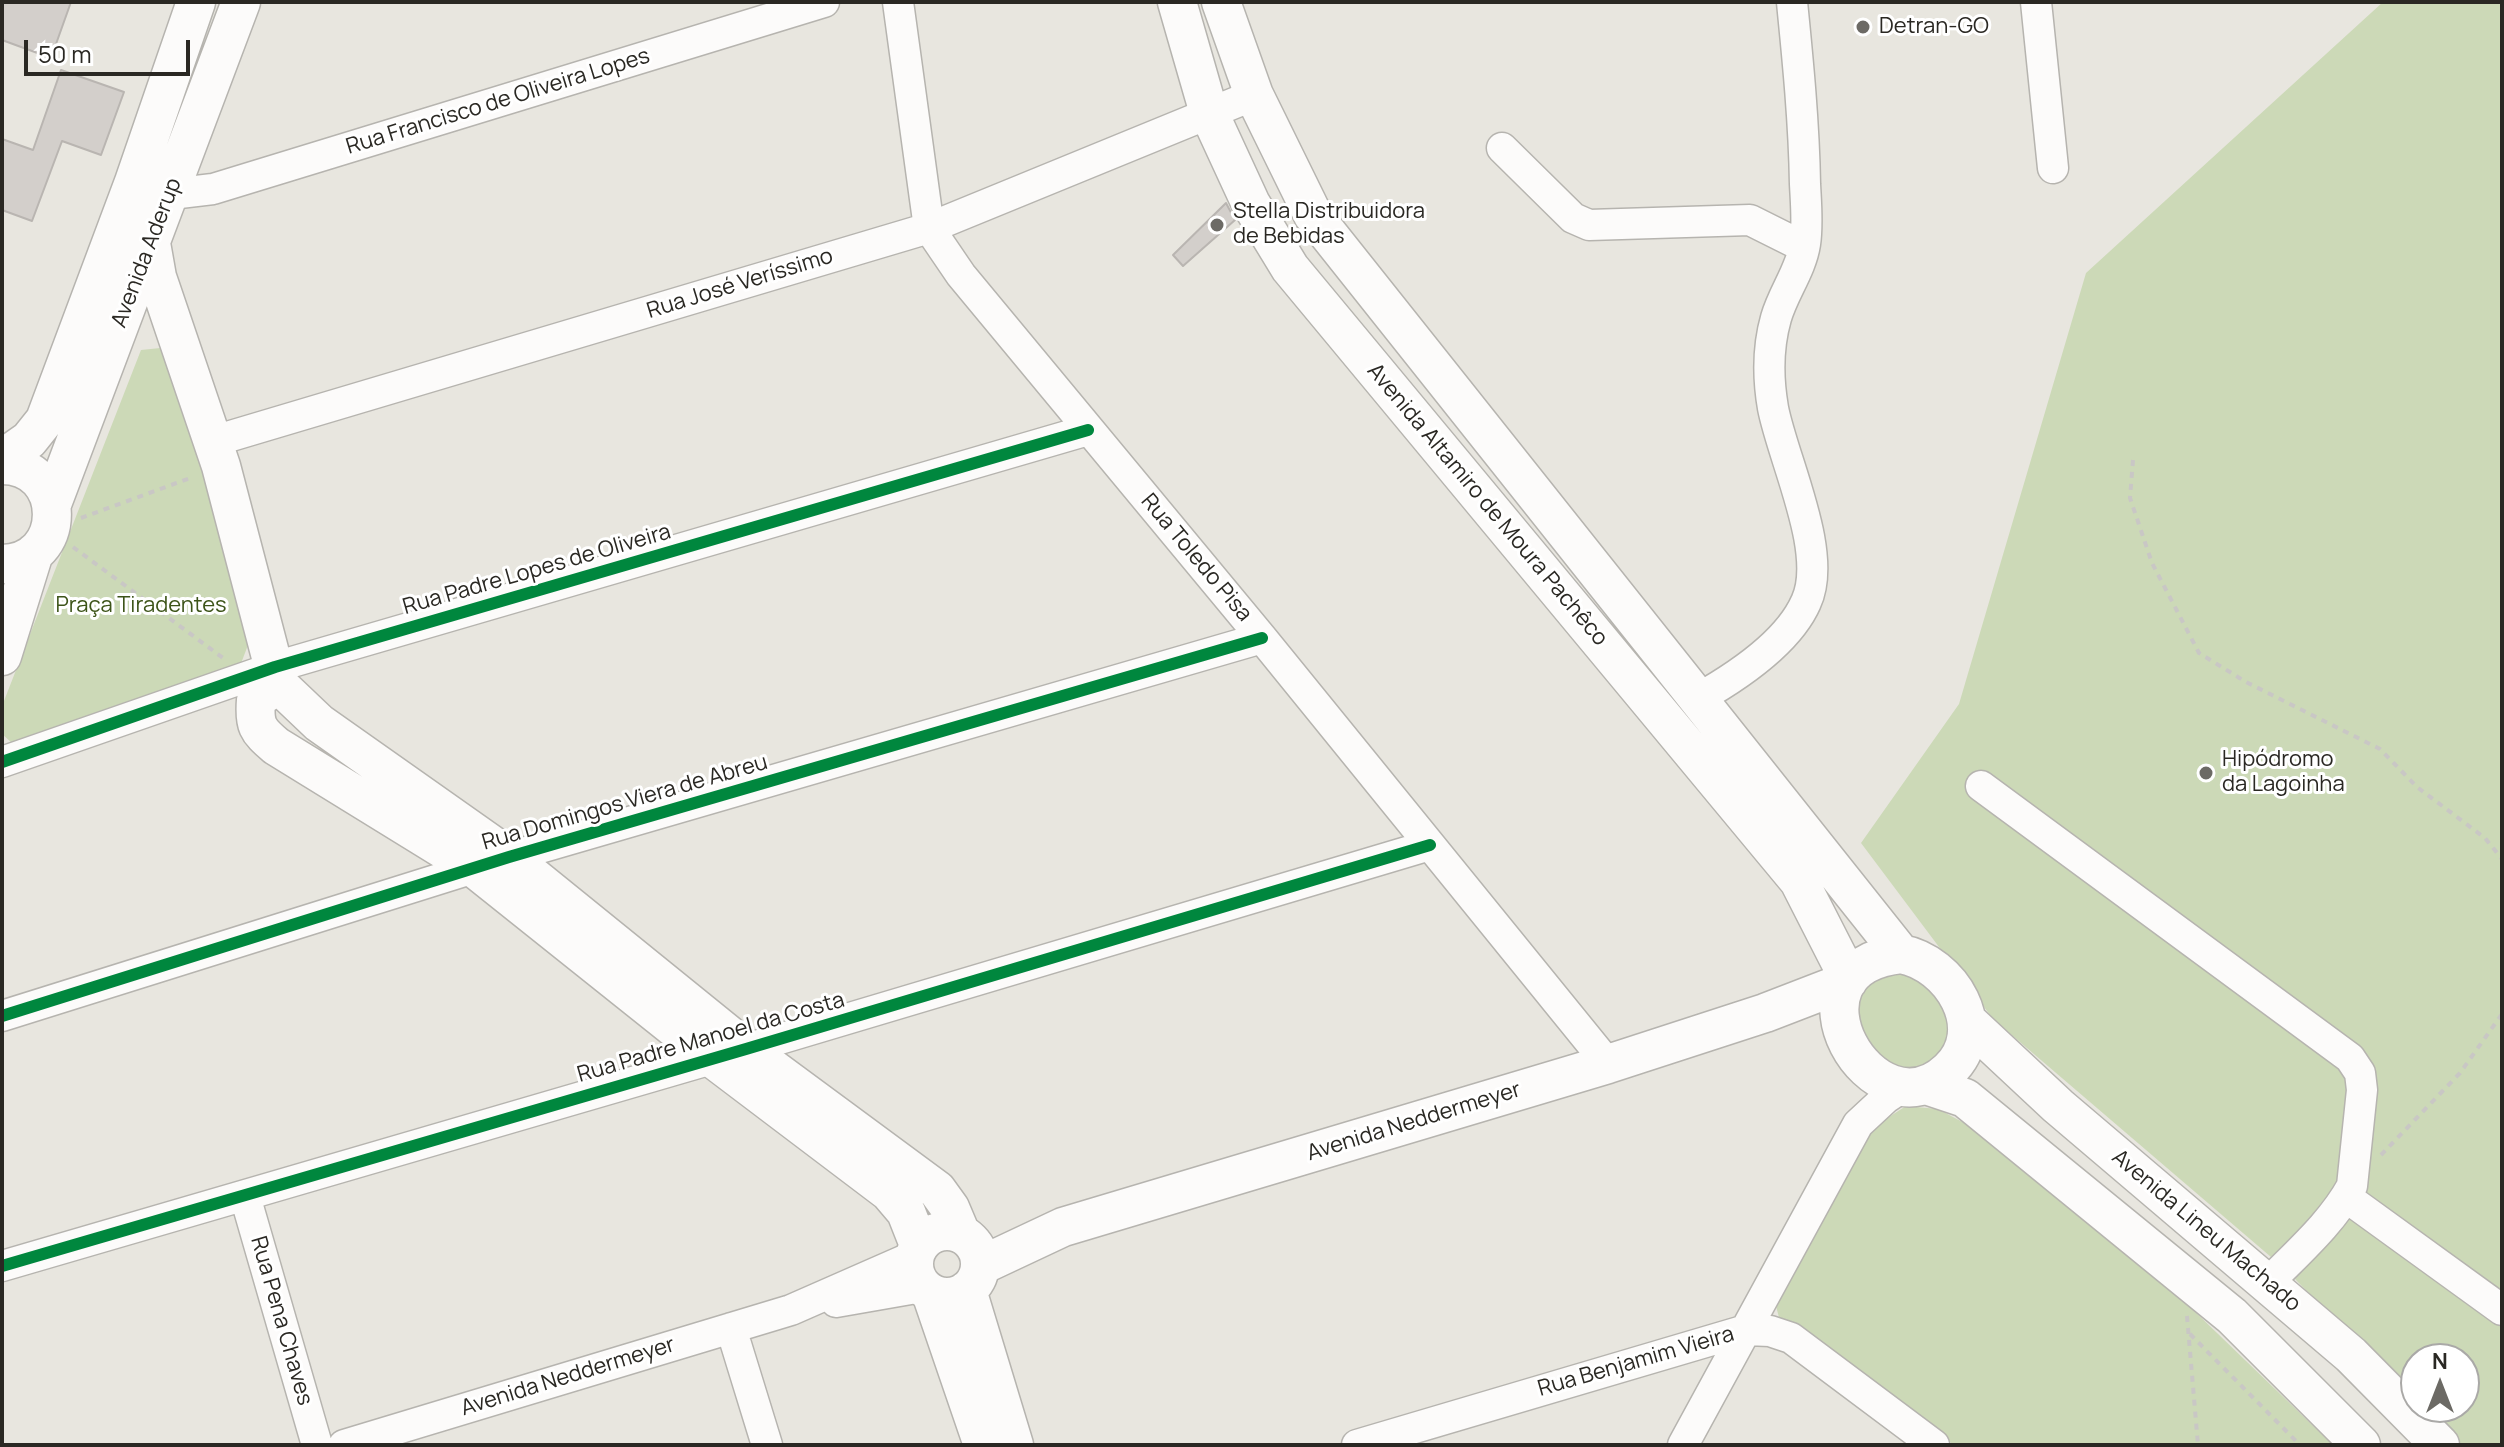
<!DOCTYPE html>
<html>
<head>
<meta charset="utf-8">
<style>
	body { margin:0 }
	#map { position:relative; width:2504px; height:1447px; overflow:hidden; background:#e8e6df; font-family:Manrope,sans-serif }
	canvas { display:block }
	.frame { position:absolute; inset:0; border:4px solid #2a2823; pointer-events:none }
	.north { position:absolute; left:2400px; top:1343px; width:80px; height:80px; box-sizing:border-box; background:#fff; border:2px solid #aaa9a7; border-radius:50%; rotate:0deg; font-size:22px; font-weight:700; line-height:32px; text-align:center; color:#2a2823 }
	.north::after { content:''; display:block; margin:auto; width:28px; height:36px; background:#6c6a65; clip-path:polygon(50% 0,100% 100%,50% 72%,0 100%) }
	.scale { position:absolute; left:24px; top:40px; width:166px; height:36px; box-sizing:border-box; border:4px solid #2a2823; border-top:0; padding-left:10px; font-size:24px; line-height:28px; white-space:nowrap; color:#2a2823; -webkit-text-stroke:6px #fff; paint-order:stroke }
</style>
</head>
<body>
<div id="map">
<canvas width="2504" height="1447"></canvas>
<div class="frame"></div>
<div class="north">N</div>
<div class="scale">50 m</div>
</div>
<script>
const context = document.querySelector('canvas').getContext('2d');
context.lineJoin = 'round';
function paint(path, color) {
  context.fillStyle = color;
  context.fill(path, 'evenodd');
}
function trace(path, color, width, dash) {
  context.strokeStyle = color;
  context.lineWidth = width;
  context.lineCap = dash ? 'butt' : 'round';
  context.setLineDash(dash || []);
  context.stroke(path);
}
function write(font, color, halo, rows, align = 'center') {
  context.font = font + ' Manrope,sans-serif';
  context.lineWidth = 6;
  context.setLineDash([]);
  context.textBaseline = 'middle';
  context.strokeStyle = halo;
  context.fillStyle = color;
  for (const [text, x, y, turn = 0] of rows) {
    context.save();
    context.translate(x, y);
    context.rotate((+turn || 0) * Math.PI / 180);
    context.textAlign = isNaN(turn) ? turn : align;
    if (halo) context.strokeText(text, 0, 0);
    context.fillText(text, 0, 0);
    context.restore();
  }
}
paint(new Path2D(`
	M2383,2H2502V1445H2456L2419,1407H2464V1359H2416V1404L2295,1279L2306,1261L2288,1243L2271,1257L1993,1019L1861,843L1959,704L2086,273Z
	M170,347L248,645L237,674L12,743L2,734V706L141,350Z
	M1909,964L1958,1021L1935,1074L1868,1063L1850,993Z
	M1906,1106L1938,1109L1968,1125L2187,1304L2333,1445H1954L1780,1321L1774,1299L1872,1128Z`), '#ccd9b7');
const building = new Path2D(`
	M2,2H71L51,58L2,40Z
	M61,70L124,92L101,155L62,141L32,221L2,210V139L33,150Z
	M1226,203L1235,220L1183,266L1173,255Z`);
paint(building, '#d3cfcb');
trace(building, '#b9b5b1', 2);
const minor = new Path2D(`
	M898,2L929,228L961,275L1262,638L1608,1064
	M2036,2L2053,168
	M1502,148L1573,218L1589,225L1750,220L1804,247
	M171,194L213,189L824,2
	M214,441L929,228L1254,95
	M1699,698C1736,677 1788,643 1806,602C1829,553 1783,460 1773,408C1768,379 1768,346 1776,318C1783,293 1801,270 1805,244C1808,225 1806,204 1805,184C1804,123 1798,62 1792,2
	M2,762L275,667L1088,430
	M1981,786L2350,1058L2360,1073L2362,1090L2352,1186C2332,1223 2297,1253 2268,1283
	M2,1016L509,857L1262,638
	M245,1196L317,1445
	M2346,1197L2502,1310
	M2,1266L746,1049L1430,845
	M836,1302L922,1287
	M731,1328L767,1445
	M344,1445L791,1310L914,1256
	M1357,1445L1746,1330L1770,1331L1791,1338L1934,1445
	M1683,1445L1858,1124L1886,1098L1901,1088`);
const major = new Path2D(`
	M1177,2L1209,113L1251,204L1290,268L1799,881L1849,979
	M1221,2L1254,95L1313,215L1901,954
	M151,243L157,277L221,466L278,684
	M2,459L29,440L45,420L134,182L196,2
	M2,465C68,465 69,563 2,564
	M52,504L241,2
	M2,656L34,553
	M278,684L256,700C254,725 257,730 276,746L474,868L712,1058L889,1192L906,1212L919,1245
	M278,684L319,723L509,857L746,1049L937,1190L950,1208L961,1234
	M1901,954C1951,963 1992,1029 1949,1070C1874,1142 1772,968 1901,954Z
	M1967,1021L2058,1106L2351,1355L2440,1445
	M1926,1085L1965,1098L2232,1316L2361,1445
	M914 1264a33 33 0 1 1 66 0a33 33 0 1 1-66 0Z
	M980,1266L1063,1227L1608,1064L1765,1013L1848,981
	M967,1290L1014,1445
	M931,1293L983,1445`);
trace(minor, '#b6b4af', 33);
trace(major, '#b6b4af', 41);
trace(new Path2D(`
	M2133,460L2130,498L2152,563L2199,653L2246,682L2380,749L2417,787L2485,838L2502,859
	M81,518L193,477
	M73,547L223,658
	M2381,1155L2460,1073L2502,1014
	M2187,1316L2198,1445
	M2190,1334L2300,1445`), '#c9c7c5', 4, [6, 6]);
trace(minor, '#fcfbfa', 30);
trace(major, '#fcfbfa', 38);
trace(new Path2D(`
	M2,762L275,667L1088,430
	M2,1016L509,857L1262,638
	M2,1266L746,1049L1430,845`), '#00873e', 12);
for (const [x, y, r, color] of [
	[1863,27,8,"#6c6a65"],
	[1217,225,8,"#6c6a65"],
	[2206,773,8,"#6c6a65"]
]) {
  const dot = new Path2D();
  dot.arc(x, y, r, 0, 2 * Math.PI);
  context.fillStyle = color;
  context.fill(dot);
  trace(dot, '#fff', 3);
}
write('22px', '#2a2823', '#fff', [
	["Detran-GO",1879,27],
	["Stella Distribuidora",1233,212],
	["de Bebidas",1233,237],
	["Hipódromo",2222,760],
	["da Lagoinha",2222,785]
], 'left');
write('22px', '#2a2823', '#fff', [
	["Rua Francisco de Oliveira Lopes",498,102,-17],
	["Avenida Aderup",147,253,-69],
	["Rua José Veríssimo",740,284,-17],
	["Avenida Altamiro de Moura Pachêco",1487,505,50],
	["Rua Toledo Pisa",1196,558,50],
	["Rua Padre Lopes de Oliveira",537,570,-16],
	["Rua Domingos Viera de Abreu",625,803,-16],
	["Rua Padre Manoel da Costa",711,1038,-16],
	["Avenida Neddermeyer",1414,1122,-17],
	["Avenida Lineu Machado",2206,1231,40],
	["Rua Pena Chaves",281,1321,74],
	["Rua Benjamim Vieira",1636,1362,-16],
	["Avenida Neddermeyer",568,1377,-17]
]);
write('22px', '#3d5419', '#fff', [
	["Praça Tiradentes",141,606]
]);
</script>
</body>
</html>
